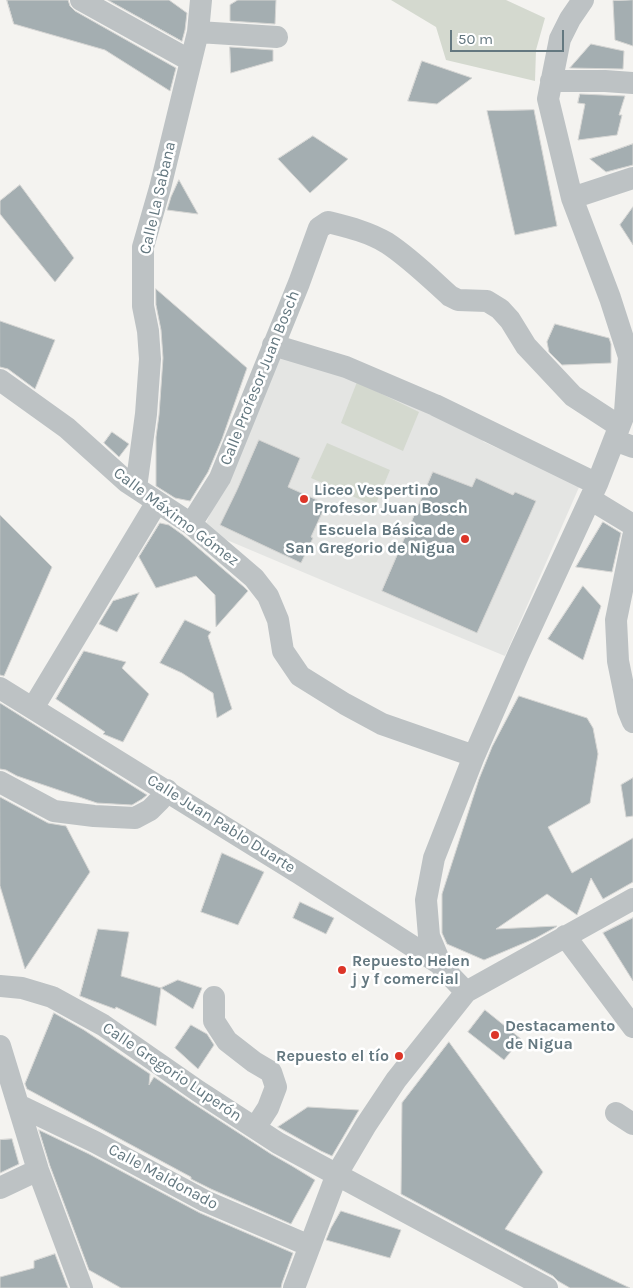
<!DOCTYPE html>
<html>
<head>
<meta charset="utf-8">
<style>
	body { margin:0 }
	#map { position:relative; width:633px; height:1288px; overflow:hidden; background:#f4f3f0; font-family:Karla,sans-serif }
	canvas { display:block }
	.scale { position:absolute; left:450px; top:30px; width:114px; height:22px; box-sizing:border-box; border:2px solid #647880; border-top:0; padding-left:6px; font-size:15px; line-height:18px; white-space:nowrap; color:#647880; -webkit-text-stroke:4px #fff; paint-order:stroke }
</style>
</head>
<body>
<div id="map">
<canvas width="633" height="1288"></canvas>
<div class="scale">50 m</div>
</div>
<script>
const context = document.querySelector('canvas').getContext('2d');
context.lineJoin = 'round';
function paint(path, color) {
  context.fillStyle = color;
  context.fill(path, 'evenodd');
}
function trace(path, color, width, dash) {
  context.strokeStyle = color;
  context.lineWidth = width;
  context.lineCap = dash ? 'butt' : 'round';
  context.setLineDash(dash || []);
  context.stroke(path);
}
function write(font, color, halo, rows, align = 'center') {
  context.font = font + ' Karla,sans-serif';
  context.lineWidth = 5;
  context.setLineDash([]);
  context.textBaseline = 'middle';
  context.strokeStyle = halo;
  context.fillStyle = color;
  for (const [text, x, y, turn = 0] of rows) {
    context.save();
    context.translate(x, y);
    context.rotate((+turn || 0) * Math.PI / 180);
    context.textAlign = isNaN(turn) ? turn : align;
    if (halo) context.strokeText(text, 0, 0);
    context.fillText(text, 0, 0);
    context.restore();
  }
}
paint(new Path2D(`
	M285,355L351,377L476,433L484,442L580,485L505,656L350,592L215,535L204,528L276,361Z`), '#e4e5e3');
paint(new Path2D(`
	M391,0H506L545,18L536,50L535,81L446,60L436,27Z
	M357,382L419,412L403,451L341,423Z
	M327,443L390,470L375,506L311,478Z`), '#d4d9cf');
const building = new Path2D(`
	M7,0H68L70,6L75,11L176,68L170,91L105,50L14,24Z
	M108,0H169L187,13L185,30L182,41Z
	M238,0H276L275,24L230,21V5Z
	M633,0V46L615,40L613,1Z
	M591,44L624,51L623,69L570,68Z
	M230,47L273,50V61L231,73Z
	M422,61L472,78L437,104L408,101Z
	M580,94L625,96L619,115H622L617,135L578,140L585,104L578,103Z
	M534,110L557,226L515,235L487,111Z
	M313,136L348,159L310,193L278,159Z
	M633,144V165L606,172L590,159Z
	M179,180L198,214L167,210L171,197Z
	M20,185L74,258L55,282L0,214V201Z
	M633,207V245L620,225Z
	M156,289L247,368L222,439L208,472L190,501L175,498L156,486V437L159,415L163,358L161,330L156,305Z
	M0,321L55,340L35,389L8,369L0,367Z
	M555,324L609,338L611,344V363L562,365L549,352L547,342Z
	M112,432L129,444L119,457L104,443Z
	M259,440L300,458L288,487L326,504L311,537L313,538L301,563L220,525L237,490Z
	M433,472L472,487L476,478L513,495L515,492L536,501L477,633L382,591Z
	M0,515L52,567L4,676L0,675Z
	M603,522L621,533L612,572L576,567Z
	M160,523L169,525L183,535L244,587L248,591L216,627L215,595L196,576L156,588L139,557Z
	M583,586L601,606L583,660L548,639Z
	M139,593L117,632L99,624L113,601Z
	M185,620L211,632L208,636L232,709L217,718L213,693L182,673L160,663Z
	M84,651L126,662L122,668L149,694L123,742L103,734L105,732L56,699Z
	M519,696L587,718L593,728L598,754L590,803L548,827L572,873L633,838V882L603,899L591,878L577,915L547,894L496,929L557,926L556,927L536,938L484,960L447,944L442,933V894L479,779L492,747Z
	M0,703L147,795L142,799L132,805L97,803L17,776L6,770L0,769Z
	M633,778V816L626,817L621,785Z
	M0,797L48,823L66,826L90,872L25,969L0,886Z
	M222,853L264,872L238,925L201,912Z
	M300,902L334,918L326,934L293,918Z
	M633,918V981L603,933Z
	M98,929L129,932L121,976L161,988L156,1026L116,1007L115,1009L80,996Z
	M178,980L202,988L193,1009L161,988Z
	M485,1010L521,1039L504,1060L468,1032Z
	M54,1013L84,1030L150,1074L149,1085L154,1077L191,1102L271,1154L292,1166L315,1180L291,1224L211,1189L191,1179V1177L27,1089L25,1084Z
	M191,1025L207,1034L214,1045L198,1069L175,1048Z
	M449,1042L543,1172L505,1229L630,1288H570L558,1281L553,1276L494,1244L401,1194L402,1103Z
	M308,1107L359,1110L332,1156L321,1151L278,1127Z
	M39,1130L89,1154L200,1213L293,1253L282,1283L281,1288H121L89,1270L50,1166Z
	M12,1139L19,1164L0,1173V1140Z
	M341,1211L401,1230L390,1258L326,1240L331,1228Z
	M55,1254L68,1288H0V1277L34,1268V1261Z`);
paint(building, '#a4aeb1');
trace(building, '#d5d5d3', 1);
trace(new Path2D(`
	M81,0L191,61
	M198,32L277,37
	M551,81H605L633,83
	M572,198L633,178
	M273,345L346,367L435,405L597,484
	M0,380L67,428L127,482L191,524L254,578L268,596L278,620L283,651L300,676L345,704L382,724L474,756
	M614,440L633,447
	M136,488L146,414L150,359L148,331L143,306V247L160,188L198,32L201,0
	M590,499L633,525
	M191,524L220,478L299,283L319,228L328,222C348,227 369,232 387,243C410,258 430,278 450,296L458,300L487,301L500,309L510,320L526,346L573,396L619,426
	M633,537L616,620L618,661L628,710L633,722
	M0,688L300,874L440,964
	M33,708L157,502
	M0,782L54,811L94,816L135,818L150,810L160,800L167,790
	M565,936L633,1027
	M0,986L22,988L52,997L103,1025L198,1091L278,1143L547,1288
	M466,992L442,967L429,936L426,900L434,858L474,756L519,653L597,484L625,412L629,357L610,298L572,198L548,99L560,39L570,19L583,0
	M214,997V1021L227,1041L254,1062L271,1072L276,1087L268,1108L255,1128
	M0,1046L38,1170L82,1288
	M18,1105L95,1142L205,1201L310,1246
	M616,1113L633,1124
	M0,1188L38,1170
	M294,1288L337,1174L366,1125L396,1080L466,992L633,899`), '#bdc2c4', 22);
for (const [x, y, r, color] of [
	[304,499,5,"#dc3528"],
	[465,539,5,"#dc3528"],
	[342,970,5,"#dc3528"],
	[495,1035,5,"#dc3528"],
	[399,1056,5,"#dc3528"]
]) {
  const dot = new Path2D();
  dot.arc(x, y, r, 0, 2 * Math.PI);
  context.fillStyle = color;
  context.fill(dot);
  trace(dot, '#fff', 2);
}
write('16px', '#647880', '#fff', [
	["Calle La Sabana",158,198,-77],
	["Calle Profesor Juan Bosch",260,378,-68],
	["Calle Máximo Gómez",176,517,37],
	["Calle Juan Pablo Duarte",221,824,32],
	["Calle Gregorio Luperón",172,1072,34],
	["Calle Maldonado",163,1177,28]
]);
write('bold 16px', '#647880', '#fff', [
	["Liceo Vespertino",314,490],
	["Profesor Juan Bosch",314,508],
	["Escuela Básica de",455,530,"right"],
	["San Gregorio de Nigua",455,548,"right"],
	["Repuesto Helen",352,961],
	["j y f comercial",352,979],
	["Destacamento",505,1026],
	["de Nigua",505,1044],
	["Repuesto el tío",389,1056,"right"]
], 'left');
</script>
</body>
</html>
